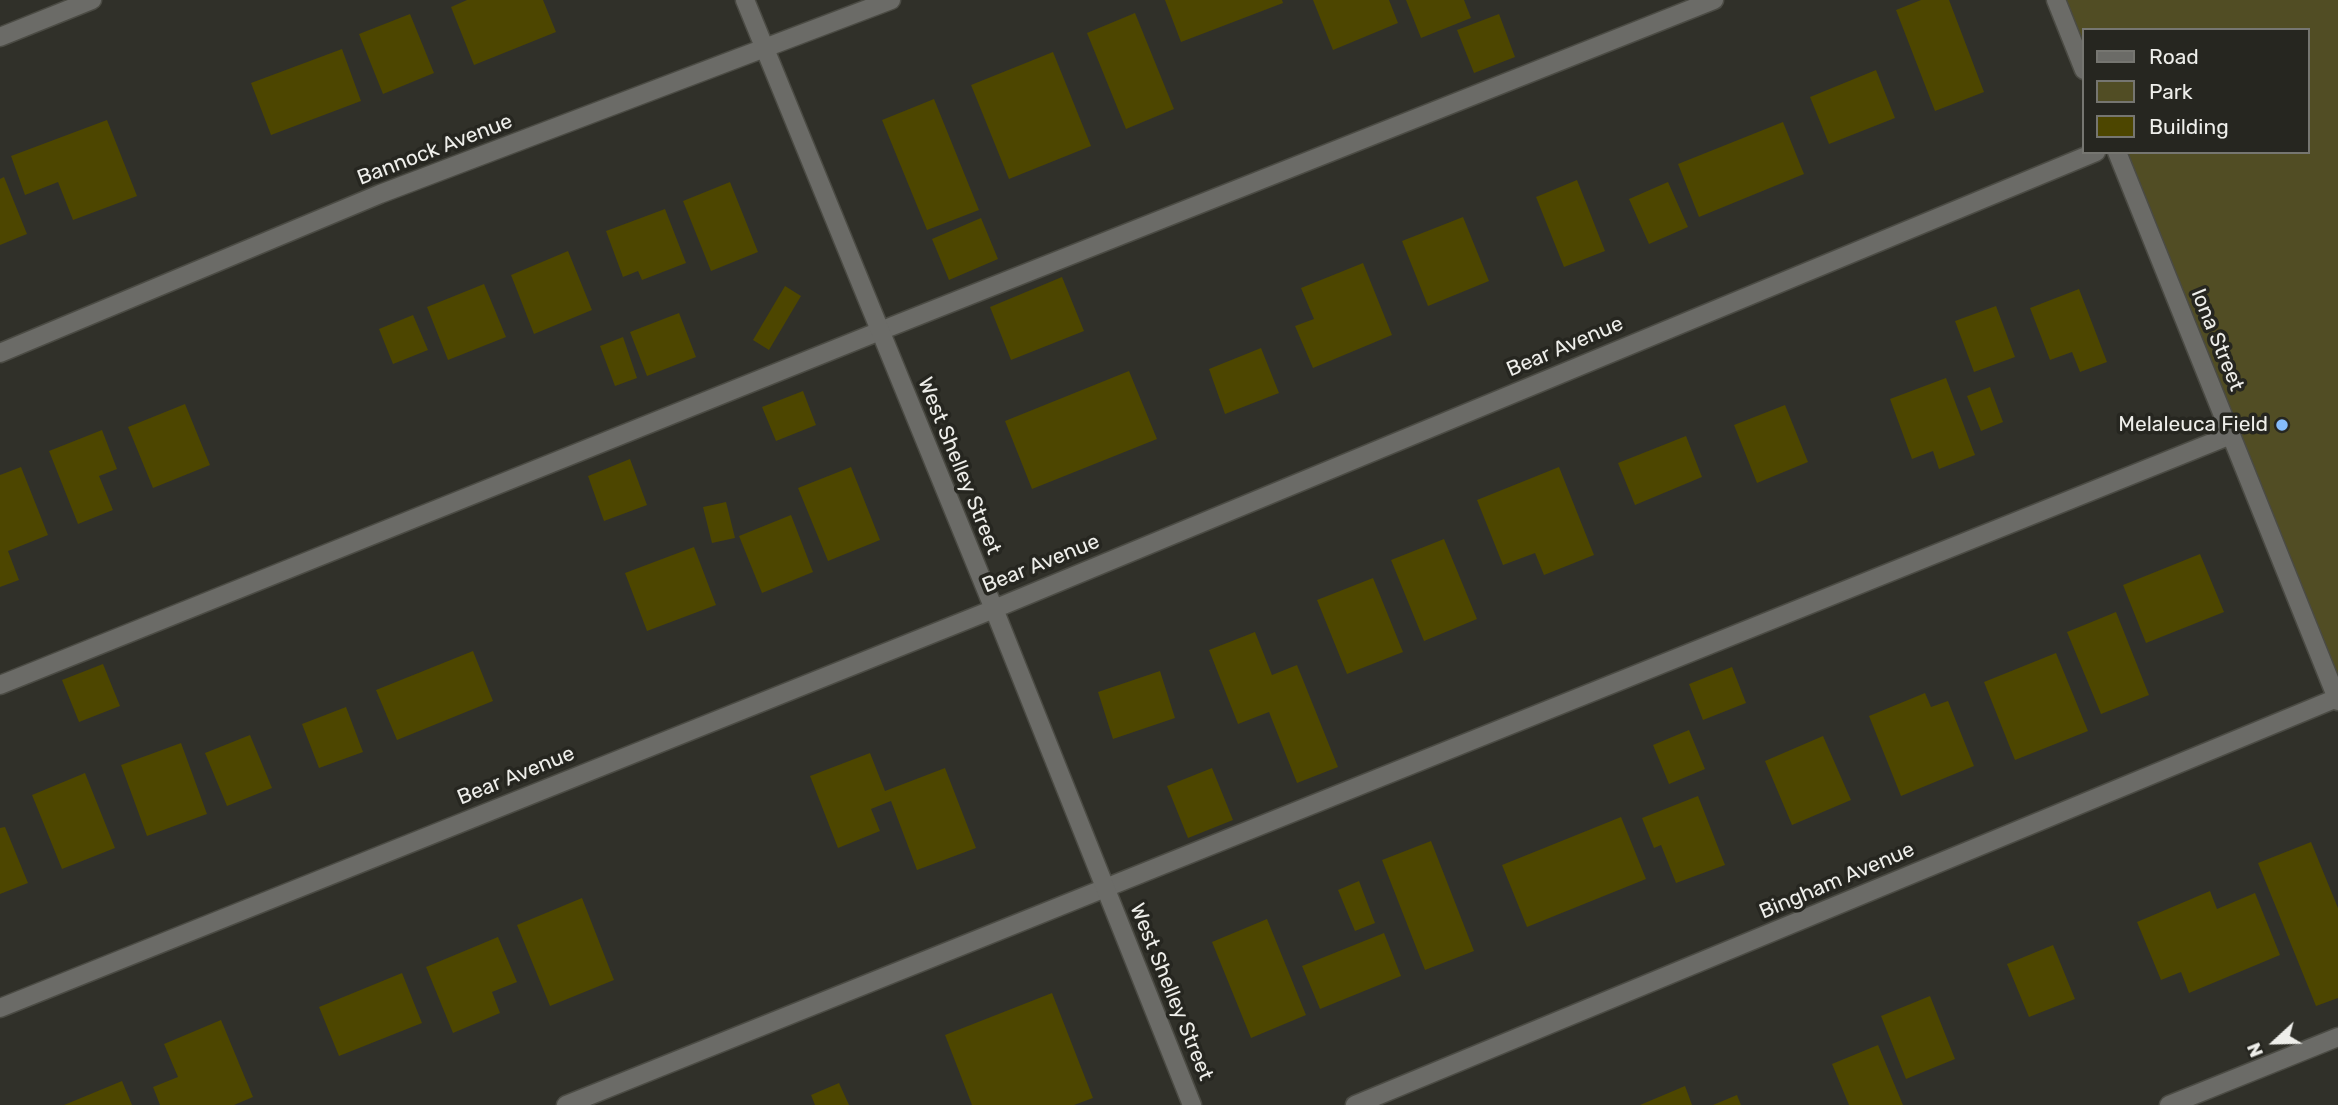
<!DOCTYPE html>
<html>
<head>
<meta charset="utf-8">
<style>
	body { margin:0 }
	#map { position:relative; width:2338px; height:1105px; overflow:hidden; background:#303029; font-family:Rubik,sans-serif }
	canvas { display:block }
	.legend { position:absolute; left:2082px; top:28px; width:228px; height:126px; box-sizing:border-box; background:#262620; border:2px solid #767671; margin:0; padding:9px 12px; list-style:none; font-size:21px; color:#eeeeea }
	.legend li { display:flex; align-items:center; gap:14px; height:35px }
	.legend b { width:35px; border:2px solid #767671 }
	.north { position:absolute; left:2240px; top:1007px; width:70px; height:70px; -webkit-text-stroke:5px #262620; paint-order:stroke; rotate:248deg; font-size:19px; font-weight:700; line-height:28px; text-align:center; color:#eeeeea }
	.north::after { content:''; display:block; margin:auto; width:24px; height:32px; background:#eeeeea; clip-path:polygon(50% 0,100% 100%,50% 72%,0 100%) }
</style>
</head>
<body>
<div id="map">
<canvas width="2338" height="1105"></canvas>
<ul class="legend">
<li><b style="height:9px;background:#6b6b67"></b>Road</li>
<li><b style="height:19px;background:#514d24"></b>Park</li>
<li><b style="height:19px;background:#4d4600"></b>Building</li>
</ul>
<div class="north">N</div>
</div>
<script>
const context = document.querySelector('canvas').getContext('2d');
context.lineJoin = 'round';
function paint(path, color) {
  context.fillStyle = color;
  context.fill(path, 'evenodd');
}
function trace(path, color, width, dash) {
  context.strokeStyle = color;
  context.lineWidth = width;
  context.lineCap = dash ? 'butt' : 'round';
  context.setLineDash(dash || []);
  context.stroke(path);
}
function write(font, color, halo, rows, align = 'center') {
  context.font = font + ' Rubik,sans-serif';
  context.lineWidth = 7;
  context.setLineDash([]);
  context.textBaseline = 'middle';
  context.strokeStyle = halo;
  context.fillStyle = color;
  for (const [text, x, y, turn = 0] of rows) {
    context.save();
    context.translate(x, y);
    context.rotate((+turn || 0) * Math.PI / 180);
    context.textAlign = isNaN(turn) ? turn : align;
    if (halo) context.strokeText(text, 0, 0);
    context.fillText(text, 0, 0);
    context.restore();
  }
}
paint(new Path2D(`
	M2056,0H2338V701L2117,152H2308V30H2084V71Z`), '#514d24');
paint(new Path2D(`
	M467,0H543L556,32L474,65L451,7Z
	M1165,0H1282L1283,3L1181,42Z
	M1313,0H1389L1398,23L1333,50Z
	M1406,0H1464L1471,18L1421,38Z
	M1921,0H1949L1984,92L1935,111L1896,10Z
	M1135,13L1174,109L1126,129L1087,33Z
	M410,14L434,73L383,94L359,34Z
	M1499,14L1515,57L1474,73L1457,30Z
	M342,49L361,101L271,135L251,83Z
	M1053,52L1091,146L1009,179L971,85Z
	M1876,70L1895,118L1829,144L1810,97Z
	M934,99L979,210L927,230L882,120Z
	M107,120L137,196L73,220L58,182L25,195L11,156Z
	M1783,122L1804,174L1699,217L1678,164Z
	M4,177L27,234L0,245V179Z
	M1577,180L1605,251L1564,267L1536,197Z
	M730,182L758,252L711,271L683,201Z
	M1668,182L1688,227L1649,244L1629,199Z
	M665,209L686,263L642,280L638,271L623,277L606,231Z
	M1463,217L1489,281L1428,306L1402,241Z
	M981,218L998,259L949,280L932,239Z
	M568,251L592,310L534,334L511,275Z
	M1363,263L1392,335L1313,368L1295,326L1314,319L1301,288Z
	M1062,277L1084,331L1011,360L990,307Z
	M484,284L506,337L448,360L427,307Z
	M785,286L801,296L769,350L753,340Z
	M2079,289L2107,362L2080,372L2072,352L2050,360L2030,308Z
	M1996,306L2015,357L1974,372L1955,321Z
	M679,313L696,357L647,376L630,332Z
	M413,315L428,350L393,364L379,329Z
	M623,337L637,378L615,386L600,346Z
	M1261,348L1279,393L1225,414L1209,369Z
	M1129,371L1157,439L1032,489L1005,421Z
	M1946,378L1975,455L1939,469L1933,451L1912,459L1890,399Z
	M1990,387L2003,422L1981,431L1967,396Z
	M803,391L816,425L776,441L762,407Z
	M185,404L210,465L153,488L128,427Z
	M1785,405L1808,462L1757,483L1734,425Z
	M102,430L117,469L99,476L113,510L78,524L49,451Z
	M1686,436L1702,477L1635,505L1618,463Z
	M630,459L647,505L604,521L588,476Z
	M21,467L48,535L8,551L19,580L0,587V475Z
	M851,467L880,540L828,561L798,488Z
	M1559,467L1594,555L1544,575L1535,553L1503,565L1477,500Z
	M726,502L735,538L712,543L703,507Z
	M791,515L813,572L762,593L739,536Z
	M1444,539L1477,619L1424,641L1391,560Z
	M694,547L716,605L647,631L625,573Z
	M2200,554L2224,612L2146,643L2123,585Z
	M1373,578L1403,652L1347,674L1317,600Z
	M2116,612L2149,695L2101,714L2067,632Z
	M1255,632L1272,675L1297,665L1338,767L1297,783L1269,712L1238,724L1209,650Z
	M473,651L493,701L397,740L376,690Z
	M2056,653L2088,731L2015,760L1984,682Z
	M103,664L120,706L79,722L62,680Z
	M1732,667L1746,703L1703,720L1689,684Z
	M1160,671L1175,718L1113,739L1098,692Z
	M1925,693L1931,707L1948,701L1974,766L1901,796L1869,716Z
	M346,707L363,752L319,768L302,724Z
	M1689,730L1705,769L1669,784L1653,745Z
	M250,735L272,788L227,806L205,753Z
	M1823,736L1851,800L1792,825L1765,761Z
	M181,743L207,814L147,836L121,765Z
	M870,753L885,791L945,768L976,848L917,870L891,801L871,809L880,831L838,848L810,776Z
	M1212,768L1233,820L1188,838L1167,786Z
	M85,773L115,848L62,869L32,795Z
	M1698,796L1725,865L1676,883L1661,845L1654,848L1642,818Z
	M1621,817L1646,879L1527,927L1502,865Z
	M5,827L28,883L0,894V828Z
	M1431,841L1474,951L1425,970L1382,860Z
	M2311,842L2338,908V998L2316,1006L2258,863Z
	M1359,881L1375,923L1355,931L1338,890Z
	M2210,891L2217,909L2255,893L2280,955L2189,993L2181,972L2161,980L2137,922Z
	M582,898L614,980L550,1006L517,925Z
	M1267,919L1306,1015L1251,1038L1212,942Z
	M1384,933L1401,976L1320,1009L1302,966Z
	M498,937L517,982L492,992L500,1013L453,1033L426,967Z
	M2053,945L2075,999L2029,1017L2007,964Z
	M402,973L422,1023L339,1056L319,1007Z
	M1052,993L1093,1098L1074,1105H972L945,1035Z
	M1930,996L1955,1059L1906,1079L1881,1016Z
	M221,1020L253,1097L234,1105H160L153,1087L178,1077L164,1044Z
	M1878,1045L1903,1105H1849L1832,1064Z
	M122,1081L132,1105H64Z
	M839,1083L849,1105H815L811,1095Z
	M1685,1086L1692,1105H1640Z
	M1737,1095L1741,1105H1713Z`), '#4d4600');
const service = new Path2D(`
	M0,37L92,0
	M0,685L880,331L1714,0
	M566,1105L2231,435
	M2169,1105L2338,1037`);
const minor = new Path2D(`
	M745,0L994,609L1192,1105
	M2056,0L2084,70
	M2117,152L2338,701
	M0,353L380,194L891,0
	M0,1008L994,609L2096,152
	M1355,1105L2337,698`);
trace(service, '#4b4b44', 21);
trace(minor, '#4b4b44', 21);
trace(service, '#6b6b67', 18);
trace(minor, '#6b6b67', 18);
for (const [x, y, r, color] of [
	[2282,425,7,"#85bbfb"]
]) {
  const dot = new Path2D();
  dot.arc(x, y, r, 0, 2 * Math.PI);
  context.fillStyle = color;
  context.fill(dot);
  trace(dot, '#262620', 2.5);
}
write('21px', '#eeeeea', '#262620', [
	["Bannock Avenue",435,150,-21],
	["Iona Street",2217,340,68],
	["Bear Avenue",1565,347,-23],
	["West Shelley Street",959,466,68],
	["Bear Avenue",1041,564,-22],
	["Bear Avenue",516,776,-22],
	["Bingham Avenue",1837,881,-23],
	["West Shelley Street",1171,992,68]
]);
write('21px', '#eeeeea', '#262620', [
	["Melaleuca Field",2268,425]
], 'right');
</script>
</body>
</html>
